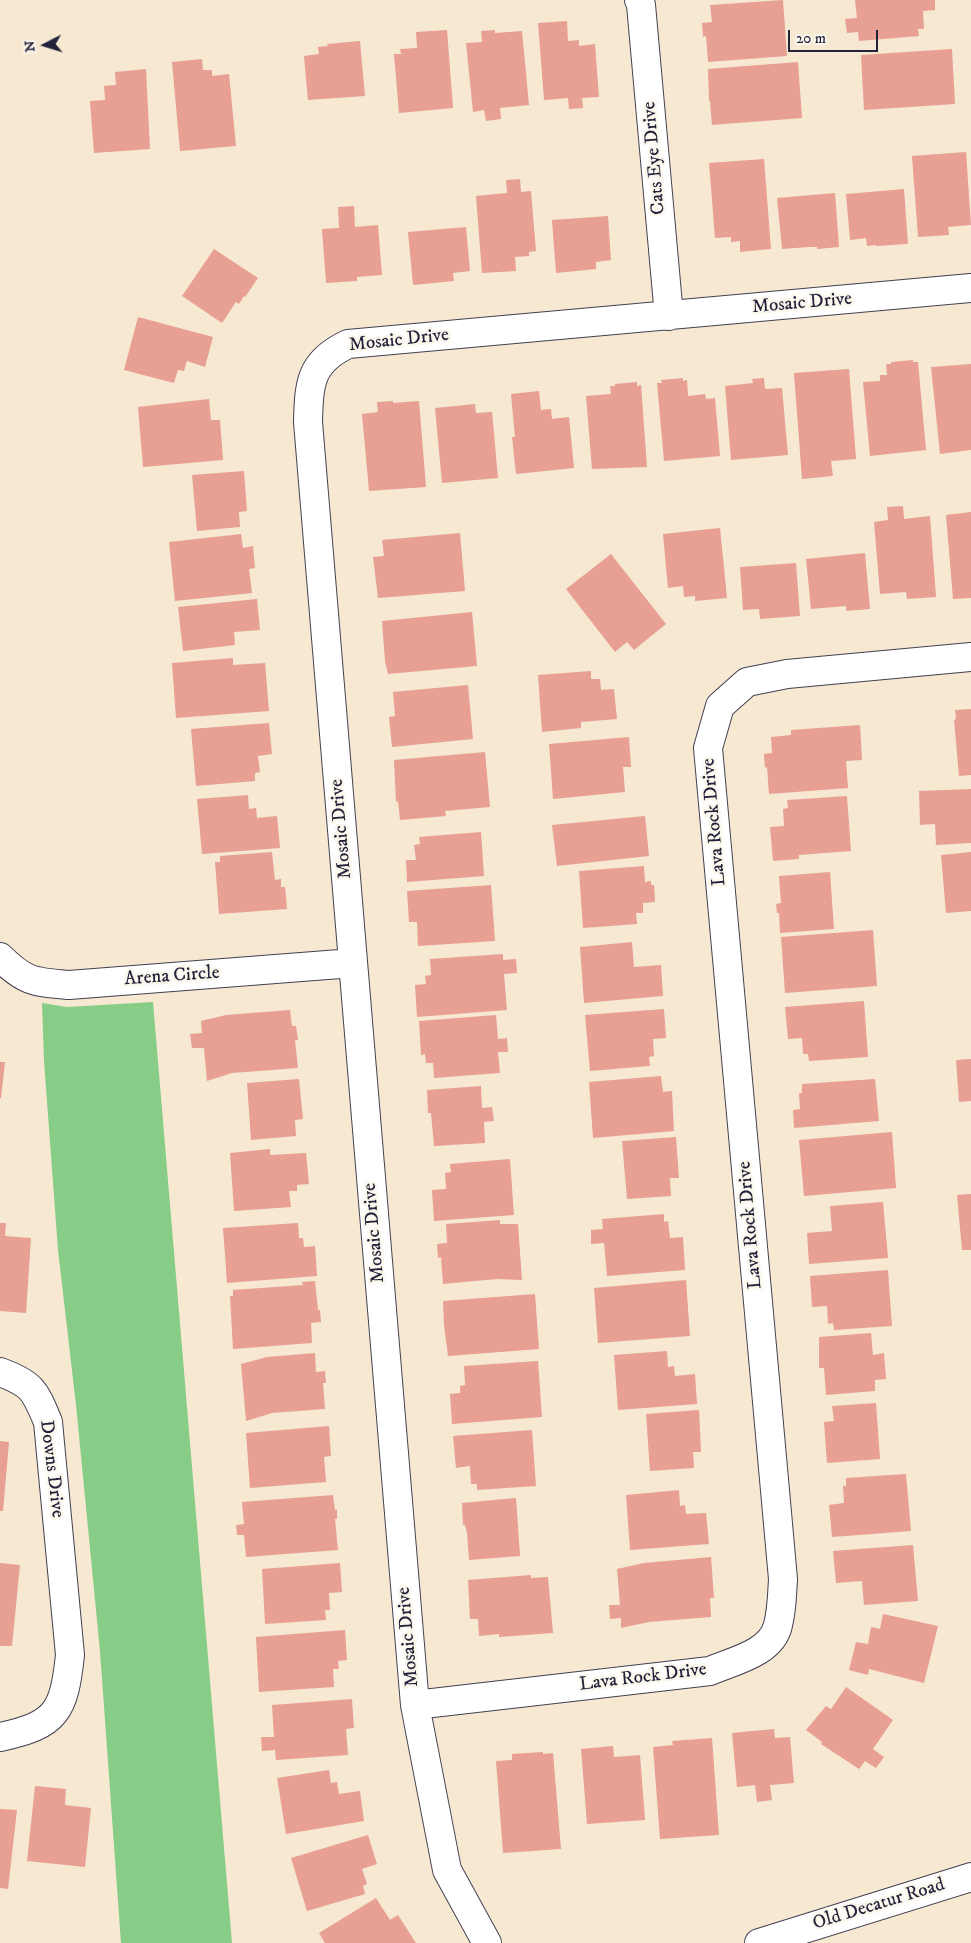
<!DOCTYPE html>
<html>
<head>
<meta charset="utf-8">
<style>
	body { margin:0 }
	#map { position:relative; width:971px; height:1943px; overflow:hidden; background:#f6e8d1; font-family:"IM FELL DW Pica",serif }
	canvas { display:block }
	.north { position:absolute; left:20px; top:20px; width:50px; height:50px; -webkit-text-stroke:4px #fbf7ec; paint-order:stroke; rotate:265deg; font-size:14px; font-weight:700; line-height:20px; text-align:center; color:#22223b }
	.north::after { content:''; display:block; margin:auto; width:18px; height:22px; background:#22223b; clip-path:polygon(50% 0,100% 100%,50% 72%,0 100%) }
	.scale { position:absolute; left:788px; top:30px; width:90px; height:22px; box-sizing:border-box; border:2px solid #22223b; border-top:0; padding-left:6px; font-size:15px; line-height:18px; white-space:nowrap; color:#22223b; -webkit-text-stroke:4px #fbf7ec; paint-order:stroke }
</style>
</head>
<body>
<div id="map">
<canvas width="971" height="1943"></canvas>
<div class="north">N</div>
<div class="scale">20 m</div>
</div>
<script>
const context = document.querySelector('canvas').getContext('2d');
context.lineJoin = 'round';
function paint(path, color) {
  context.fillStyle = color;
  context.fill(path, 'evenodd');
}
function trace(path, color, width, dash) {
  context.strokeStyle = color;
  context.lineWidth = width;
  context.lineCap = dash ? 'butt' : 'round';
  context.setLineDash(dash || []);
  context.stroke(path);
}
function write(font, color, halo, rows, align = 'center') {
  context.font = font + ' "IM FELL DW Pica",serif';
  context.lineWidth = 5;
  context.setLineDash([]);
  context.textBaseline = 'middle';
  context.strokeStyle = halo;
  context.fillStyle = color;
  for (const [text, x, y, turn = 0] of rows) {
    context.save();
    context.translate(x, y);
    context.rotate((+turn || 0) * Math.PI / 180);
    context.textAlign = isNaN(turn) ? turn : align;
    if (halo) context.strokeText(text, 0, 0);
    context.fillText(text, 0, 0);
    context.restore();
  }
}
paint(new Path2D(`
	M153,1002L232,1943H121L100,1651L76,1405L58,1250L44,1061L42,1003L67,1007Z`), '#87cd88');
paint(new Path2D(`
	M783,0L787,56L708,62L706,36L703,37L702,23L712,22L710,5Z
	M855,0H935V10L923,11L924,29H918L919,36L859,41L858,32L847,33L845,19L857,18Z
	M567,21L568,41L579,40V46L595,44L599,97L582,98L583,108L569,109L568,98L544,100L538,23Z
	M447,30L453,108L399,113L394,54H401L400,49L417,48L416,32Z
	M495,30V33L522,31L529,105L500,108L501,119L486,121L484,110L473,112L466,43L482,42L481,31Z
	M360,41L365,96L308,100L304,56L319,54L318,47L328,46L327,44Z
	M952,49L955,104L864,110L861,55Z
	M202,59L203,70H212V76L229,74L236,146L180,151L172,62Z
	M798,62L802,118L712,125L710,101H709L708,69Z
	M146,69L150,149L94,153L90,101L105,100L104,86L116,85L115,72Z
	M966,152L971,225L948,227L949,235L918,237L912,156Z
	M764,159L771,249L740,252V241L731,242V237L715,238L709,163Z
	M520,179L521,192L531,191L536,251L529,252V256L515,257L516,271L482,273L476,196L507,193L506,180Z
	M904,189L908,244L876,246V245L867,246L866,238L850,240L846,194Z
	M835,193L839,247L817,249V247H809L782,249L777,198Z
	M354,206L355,227L378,225L382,275L357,277V281L326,283L322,229L339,228L338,207Z
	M608,216L611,260L596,262V269L556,273L552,220Z
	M466,227L470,271L453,273L454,281L413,285L408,232Z
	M214,249L258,278L245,297L244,296L239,304L236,302L222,323L182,296Z
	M138,317L213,337L205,367L187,361L184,371L178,370L174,383L124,370Z
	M913,360V362H918L926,450L870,456L863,382L880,381V375H887L886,364H891V362Z
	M971,364V450L940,454L931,367Z
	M849,369L856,459L831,461L833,476L802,479L794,373Z
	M683,378V381L687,380L688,396L705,394L706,399L715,398L720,456L664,461L657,383H662L661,380Z
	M764,378L765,389L782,388L788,455L731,460L725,386L753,383L752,379Z
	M637,382V386L641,385L647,467L592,469L586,396L611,394L610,386H615V384Z
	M539,391L541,410L551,409L552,419L569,417L574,468L516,474L512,437H515L511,394Z
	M209,399L211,420H220L223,460L143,467L138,407Z
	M393,401V403L419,401L426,487L369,491L362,414L378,412L377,402Z
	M475,404L476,413L492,412L498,478L442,483L435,408Z
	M244,471L247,511L239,512L240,527L197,531L192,475Z
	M903,506L904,519L930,516L936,597L907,599L906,592L880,594L874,522L888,520L887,507Z
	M971,512V598L953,599L946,515Z
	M720,528L727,598L695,601V596L684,597L683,586L668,588L663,534Z
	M460,533L465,591L378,598L373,557L384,556L382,540Z
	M241,534L243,548L253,546L255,568L249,569L252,593L175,601L169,542Z
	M865,553L870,609L846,611V606L811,609L806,559Z
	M611,554L666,624L634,650L627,642L615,652L566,589Z
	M796,563L800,616L760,619L759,609L743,610L740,567Z
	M257,599L260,630L234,632L235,645L183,651L178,607Z
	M472,612L477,666L388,674L385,661L382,621Z
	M233,658V665L265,663L269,711L176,718L172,663Z
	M591,671V679H600L601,690L614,689L617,719L581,722V728L542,732L538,675Z
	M468,685L473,739L392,747L389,717L395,716L393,692Z
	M971,709V775L959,776L954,720L956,719L955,710Z
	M269,723L272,754L258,756L260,772L255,773V781L196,786L191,729Z
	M860,725L862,760L846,761L848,788L769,794L767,767L765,768L764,754L772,753L771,737L791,735V730Z
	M629,737L631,767H623L625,792L553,799L549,744Z
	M485,752L490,807L445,811L446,816L400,820L398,801L396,802L394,760Z
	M971,789V843L936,845L935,824L920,825L919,791Z
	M248,795L249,809L256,808L257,818L277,816L280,848L202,854L197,799Z
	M847,796L851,851L799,855V859L773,861L770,827L784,826L783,809L788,808L787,800Z
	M645,816L649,856L557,866L552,825Z
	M481,832L484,876L407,882L406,860H416L414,845L420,844L419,837Z
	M272,852L275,880L281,879V887H285L287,909L219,914L215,862H220V856Z
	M971,852V911L946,913L941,855Z
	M644,866L645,882L651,881V885H654L655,902L643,903V913H636L637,924L583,928L579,871Z
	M830,872L834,929L780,933L779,913H777L776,904L781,903L779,876Z
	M491,885L495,941L418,946L417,922H409L407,891Z
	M873,930L877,986L785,993L781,937Z
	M632,942L634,967L661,965L663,996L584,1003L580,947Z
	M503,954V960L516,959L517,973L504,974L507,1010L417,1017L415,985L426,984L425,976L431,975L430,959Z
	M864,1001L868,1057L809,1061L808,1054H803L802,1038L788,1039L785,1007Z
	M664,1009L666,1038L653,1039L654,1056L649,1057L650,1066L590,1071L585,1015Z
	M290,1010L292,1026H296L298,1040H295L298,1068L232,1073L207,1081L204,1048H192L190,1034L202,1033L201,1021L226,1015Z
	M496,1015L498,1039L507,1038L508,1052H498L500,1073L434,1078L433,1063H426L425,1054L421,1055L419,1021Z
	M971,1059V1101L959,1102L956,1060Z
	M0,1062H5L1,1098H0Z
	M661,1076L663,1092L672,1091L674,1131L593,1138L589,1082Z
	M299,1079L303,1119L295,1120L296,1136L251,1140L247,1083Z
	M875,1079L879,1121L794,1128L793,1110L800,1109L799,1093H802V1084Z
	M481,1086L482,1108L492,1107L494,1121L484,1122L485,1143L434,1146L431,1113H428L427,1090Z
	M892,1132L896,1188L804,1196L799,1140Z
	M676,1137L679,1178H670L671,1196L627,1199L622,1141Z
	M270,1149V1155L306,1153L309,1184L297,1185V1191H289L291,1207L234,1211L230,1153Z
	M510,1159L514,1215L434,1221L432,1190L446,1189L445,1173L451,1172L450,1164Z
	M971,1194V1250H962L957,1195Z
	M883,1202L888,1258L809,1264L807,1233L832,1231L830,1206Z
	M664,1214V1222L668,1221L670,1238L683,1237L685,1270L607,1276L604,1243L591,1244V1230L603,1229L602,1219Z
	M500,1220V1224H518L522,1280L497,1279L443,1284L441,1257L438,1258L437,1244L447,1243L446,1224Z
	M0,1223H6L5,1236L31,1238L26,1313L0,1311Z
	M298,1223L299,1238H303L304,1247L315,1246L317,1276L227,1283L223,1228Z
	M888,1270L892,1326L834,1330L833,1323L828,1324L827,1306L812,1307L810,1276Z
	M686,1280L690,1336L598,1343L594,1288Z
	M315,1281L318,1310H320L321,1322L311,1323L312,1343L233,1349L230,1296H233V1290L303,1285L302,1282Z
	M535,1294L539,1349L448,1356L444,1325L443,1301Z
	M871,1333L873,1355L884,1353L886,1379L875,1380V1391L826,1395L824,1368H819V1337Z
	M667,1351L668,1367L674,1366L675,1376L695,1374L697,1404L618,1410L614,1355Z
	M315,1353L316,1372L325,1371L326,1383H323L325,1409L272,1413L246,1421L241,1364L267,1357Z
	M538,1361L542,1417L452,1424L450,1394L460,1393V1386L465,1385L464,1366Z
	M876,1403L880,1459L827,1463L824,1422L834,1421L832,1406Z
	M699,1410L701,1452H693L694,1468L650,1471L646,1414Z
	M329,1426L331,1456L324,1457L326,1482L250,1488L246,1433Z
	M532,1430L536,1486L477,1490V1484H471L470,1466L456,1468L453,1436Z
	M0,1441L9,1442L3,1511H0Z
	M906,1474L911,1531L832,1537L829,1505L844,1503L843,1486H846V1478Z
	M679,1490L680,1506L685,1505L686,1514L706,1513L709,1544L630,1550L626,1495Z
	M333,1495L335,1510H337V1519H335L338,1550L246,1557L244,1535H237L236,1525L244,1524L242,1502Z
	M516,1498L520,1556L469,1560L467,1533L465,1525H463L462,1503Z
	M913,1545L918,1601L864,1605L862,1581L836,1583L833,1551Z
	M711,1557L714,1598H710L711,1617L649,1622L621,1628V1618L610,1619L609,1605H620L617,1569L644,1563Z
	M0,1563L20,1565L12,1646H0Z
	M340,1563L342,1592L329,1593L330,1610H325L326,1620L265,1624L262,1569Z
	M531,1575V1578L548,1577L553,1633L499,1637V1634L479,1636L478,1619H470L468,1580Z
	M883,1614L938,1626L924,1683L869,1669L868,1675L849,1670L856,1642L868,1644L871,1627L880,1629Z
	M345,1630L347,1660L338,1661L339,1669H333L334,1687L259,1692L256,1637Z
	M846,1687L893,1720L873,1749L884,1757L876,1768L865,1761L859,1769L821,1744L822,1742L806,1730L826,1706L831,1709Z
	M352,1699L354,1728L346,1729L348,1755L276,1760L275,1750L262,1751L261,1737H274L272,1705Z
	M774,1729L775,1738L790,1737L794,1783L770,1785L772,1800L757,1802L755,1785L737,1787L732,1733Z
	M712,1738L719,1835L660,1839L653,1747L673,1745L672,1741Z
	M613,1746L614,1757L640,1755L645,1820L587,1824L581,1749Z
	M543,1752V1754L553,1753L561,1849L503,1853L496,1761L512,1760V1754Z
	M329,1770L331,1783L337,1782L339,1794L360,1791L364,1821L286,1834L277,1778Z
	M35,1786L66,1789L65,1805L91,1808L85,1867L27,1861Z
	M0,1809L17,1810L8,1889L0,1888Z
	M368,1835L377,1864L362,1869L367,1884L363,1886L365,1894L307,1911L291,1858Z
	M376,1898L390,1920L398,1915L416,1943H325L319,1933Z`), '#e89f94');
const street = new Path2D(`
	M639,0L641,5L669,316
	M0,957C25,982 34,982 69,985L353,963
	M0,1372C33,1384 35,1391 48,1422L70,1655C64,1711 57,1725 0,1737
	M415,1705L710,1671C733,1661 772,1653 778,1625C782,1610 782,1594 783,1579L708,748L720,706L747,682L787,674L971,657
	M487,1943L447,1870L415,1705L308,422C309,383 310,362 348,344L971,288`);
const secondary = new Path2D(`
	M759,1943L971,1877`);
trace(street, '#424052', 30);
trace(secondary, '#424052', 30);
trace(street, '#fff', 28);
trace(secondary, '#fff', 28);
write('19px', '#22223b', '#fbf7ec', [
	["Cats Eye Drive",655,158,-95],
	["Mosaic Drive",802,304,-5],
	["Mosaic Drive",399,341,-6],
	["Lava Rock Drive",715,822,-95],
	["Mosaic Drive",342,829,-95],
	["Arena Circle",172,977,-4],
	["Lava Rock Drive",751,1225,-95],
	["Mosaic Drive",375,1233,-95],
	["Downs Drive",51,1469,83],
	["Mosaic Drive",409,1637,-95],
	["Lava Rock Drive",643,1678,-7],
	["Old Decatur Road",879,1905,-17]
]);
</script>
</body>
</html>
